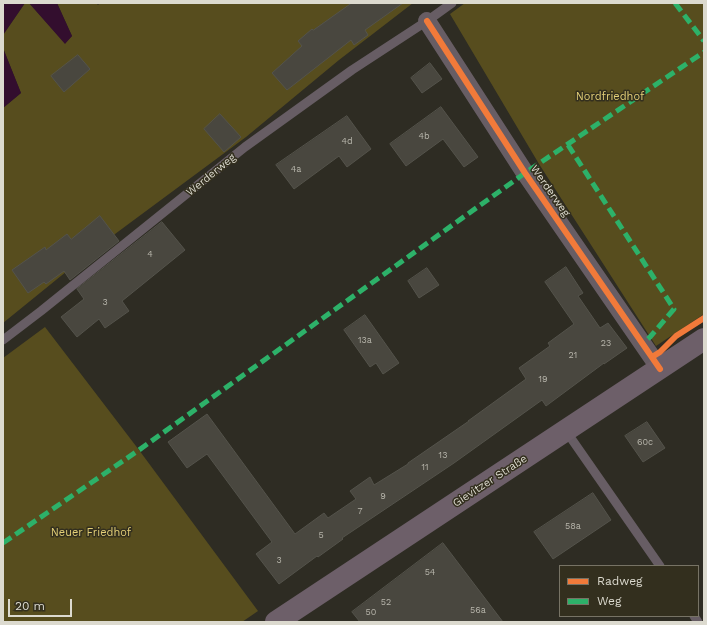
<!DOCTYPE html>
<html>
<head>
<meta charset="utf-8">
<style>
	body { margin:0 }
	#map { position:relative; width:707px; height:625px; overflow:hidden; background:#2e2c23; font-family:"Work Sans",sans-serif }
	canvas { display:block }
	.frame { position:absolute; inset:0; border:4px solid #dcdacf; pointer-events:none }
	.legend { position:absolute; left:559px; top:565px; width:140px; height:52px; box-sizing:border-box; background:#332f1e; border:1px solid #777365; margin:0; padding:5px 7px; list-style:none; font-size:12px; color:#dcdacf }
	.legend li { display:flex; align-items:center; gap:8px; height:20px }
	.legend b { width:20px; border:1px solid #777365 }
	.scale { position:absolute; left:8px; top:599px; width:64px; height:18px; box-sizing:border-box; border:2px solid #dcdacf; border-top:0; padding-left:5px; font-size:12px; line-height:14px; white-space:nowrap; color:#dcdacf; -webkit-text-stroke:3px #332f1e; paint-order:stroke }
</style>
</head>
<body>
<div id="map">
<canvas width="707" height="625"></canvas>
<div class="frame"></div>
<ul class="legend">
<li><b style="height:5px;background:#f17a3a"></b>Radweg</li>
<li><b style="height:5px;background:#2db169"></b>Weg</li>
</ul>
<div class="scale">20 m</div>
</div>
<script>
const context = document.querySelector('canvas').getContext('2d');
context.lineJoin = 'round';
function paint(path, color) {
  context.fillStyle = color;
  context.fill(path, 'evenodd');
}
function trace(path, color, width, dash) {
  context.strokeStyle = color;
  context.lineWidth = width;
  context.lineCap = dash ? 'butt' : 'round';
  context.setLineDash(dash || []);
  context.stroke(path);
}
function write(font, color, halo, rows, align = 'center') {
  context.font = font + ' "Work Sans",sans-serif';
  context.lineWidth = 3;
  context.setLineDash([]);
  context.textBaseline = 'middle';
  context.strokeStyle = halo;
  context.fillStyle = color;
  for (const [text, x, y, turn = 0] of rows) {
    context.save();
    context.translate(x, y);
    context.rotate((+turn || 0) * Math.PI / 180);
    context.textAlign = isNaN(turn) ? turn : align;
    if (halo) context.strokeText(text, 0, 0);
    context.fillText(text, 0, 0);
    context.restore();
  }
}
paint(new Path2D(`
	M25,3H29L65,43L72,36L57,3H96L98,5L100,3H413L339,60L246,137L88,254L3,323V108L21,93L3,48V35Z
	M465,3H704V314L656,346L539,164L450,14Z
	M45,327L139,450L258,611L242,622H3V358Z`), '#574d1e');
paint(new Path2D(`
	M3,3H25L3,35Z
	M29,3H57L72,36L65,44Z
	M3,48L21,93L3,108Z`), '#330e2e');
const building = new Path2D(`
	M352,3H403L365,30L368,35L354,45L351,40L287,90L272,73L302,46L298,41L312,29L313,30Z
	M78,55L90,69L64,92L51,76Z
	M430,63L442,79L422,93L411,78Z
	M441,107L478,157L464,167L443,139L406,166L390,144Z
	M220,114L241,137L224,152L204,129Z
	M347,116L371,149L347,167L339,156L294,189L276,165Z
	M100,216L119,241L70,280L64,271L46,284L44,282L28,293L12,270L45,247L46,250L67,234L71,239Z
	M162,222L185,250L122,301L129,311L105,328L99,319L77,337L61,317L84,299L77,289Z
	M566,267L583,293L578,296L600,328L608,323L627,348L604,364V363L546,406L542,400L454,463L342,538L343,539L318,557L317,556L279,584L256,554L272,542L207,454L187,468L168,442L207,414L295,534L324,513L328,518L356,499L350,491L370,477L374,485L408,464V463L469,421H468L526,379L519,368L550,346L548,343L574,324L545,282Z
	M427,268L439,285L419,298L408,281Z
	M365,315L399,363L383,374L376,363L370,367L344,330Z
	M647,422L665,448L643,462L625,436Z
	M593,493L611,520L553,559L534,532Z
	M443,543L503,622H360L352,612Z`);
paint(building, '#49473f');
trace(building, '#54534b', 1);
trace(new Path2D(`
	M3,340L41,311L245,147L352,70L427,21L452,3
	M566,431L660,566
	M694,616L698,622`), '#675d64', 9);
trace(new Path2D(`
	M427,21L525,173L660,369`), '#675d64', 18);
trace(new Path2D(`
	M276,622L704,339`), '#6d5f69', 22);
trace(new Path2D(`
	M675,3L704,41
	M568,145L674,309L650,337L643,343
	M3,543L139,450L525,173L704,52`), '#2db169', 5, [10, 5]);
trace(new Path2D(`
	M427,21L525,173L660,369
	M652,357L660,352L676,336L704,318`), '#f17a3a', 6);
write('9px', '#b7b5ab', null, [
	["4b",424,136],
	["4d",347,141],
	["4a",296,169],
	["4",150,254],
	["3",105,302],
	["13a",365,340],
	["23",606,343],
	["21",573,355],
	["19",543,379],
	["60c",645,442],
	["13",443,455],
	["11",425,467],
	["9",383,496],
	["7",360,511],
	["58a",573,526],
	["5",321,535],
	["3",279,560],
	["54",430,572],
	["52",386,602],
	["56a",478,610],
	["50",371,612]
]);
write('11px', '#e3cf77', '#332f1e', [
	["Nordfriedhof",610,97],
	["Neuer Friedhof",91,533]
]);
write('11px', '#dcdacf', '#332f1e', [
	["Werderweg",211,175,-39],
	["Werderweg",550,191,55],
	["Gievitzer Straße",490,481,-33]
]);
</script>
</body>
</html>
